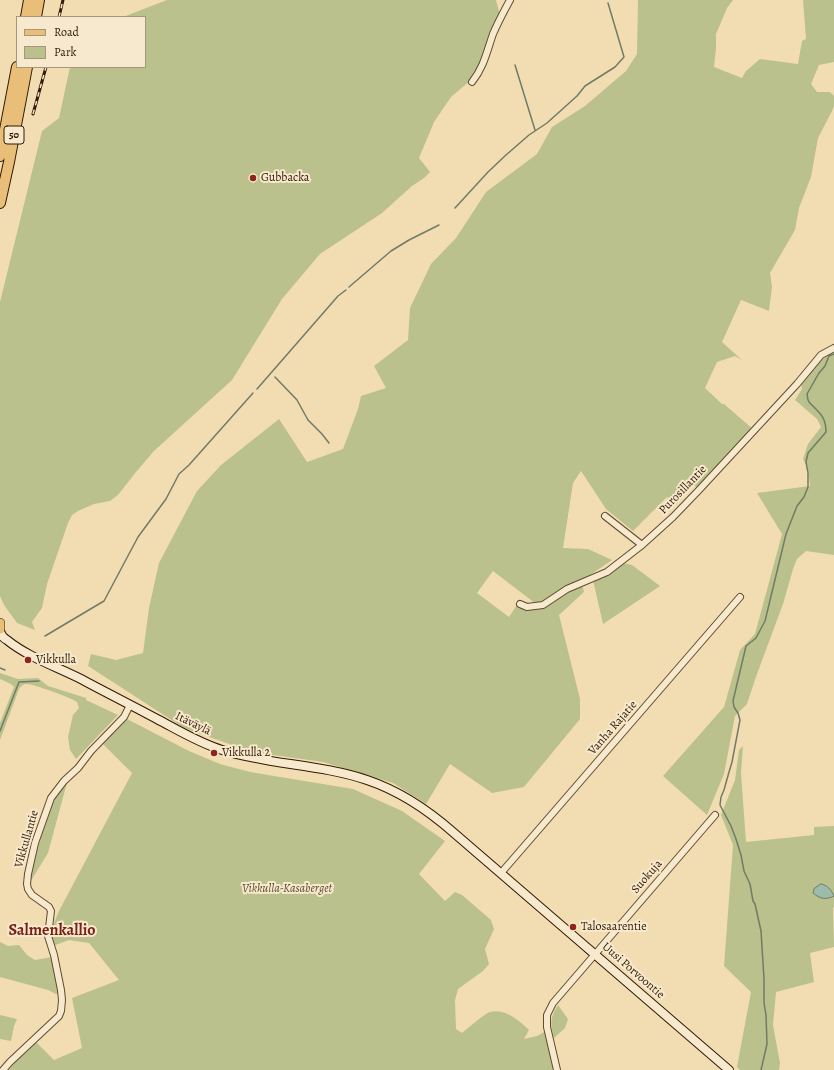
<!DOCTYPE html>
<html>
<head>
<meta charset="utf-8">
<style>
	body { margin:0 }
	#map { position:relative; width:834px; height:1070px; overflow:hidden; background:#f2ddb2; font-family:Alegreya,serif }
	canvas { display:block }
	.legend { position:absolute; left:16px; top:16px; width:130px; height:52px; box-sizing:border-box; background:#f7e9cd; border:1px solid #a8967c; margin:0; padding:5px 7px; list-style:none; font-size:12px; color:#311903 }
	.legend li { display:flex; align-items:center; gap:8px; height:20px }
	.legend b { width:20px; border:1px solid #a8967c }
</style>
</head>
<body>
<div id="map">
<canvas width="834" height="1070"></canvas>
<ul class="legend">
<li><b style="height:5px;background:#e9be79"></b>Road</li>
<li><b style="height:11px;background:#bac18c"></b>Park</li>
</ul>
</div>
<script>
const context = document.querySelector('canvas').getContext('2d');
context.lineJoin = 'round';
function paint(path, color) {
  context.fillStyle = color;
  context.fill(path, 'evenodd');
}
function trace(path, color, width, dash) {
  context.strokeStyle = color;
  context.lineWidth = width;
  context.lineCap = dash ? 'butt' : 'round';
  context.setLineDash(dash || []);
  context.stroke(path);
}
function write(font, color, halo, rows, align = 'center') {
  context.font = font + ' Alegreya,serif';
  context.lineWidth = 4;
  context.setLineDash([]);
  context.textBaseline = 'middle';
  context.strokeStyle = halo;
  context.fillStyle = color;
  for (const [text, x, y, turn = 0] of rows) {
    context.save();
    context.translate(x, y);
    context.rotate((+turn || 0) * Math.PI / 180);
    context.textAlign = isNaN(turn) ? turn : align;
    if (halo) context.strokeText(text, 0, 0);
    context.fillText(text, 0, 0);
    context.restore();
  }
}
paint(new Path2D(`
	M167,0H496L500,15L478,69L471,80L451,97L434,122L419,158L430,172L424,178L412,186L382,213L320,254L282,299L232,380L154,451L136,472L118,495L110,501L94,504L78,511L72,515L68,523L47,584L42,608L32,622L35,630L17,623L4,605L0,596V302L42,131L59,118L70,67H145V17H123Z
	M638,0H733L727,8L716,34V48L714,67L742,78L746,71L760,59L798,64L802,41L806,39L803,0H834V62L819,65L811,84L817,92H830L834,96V106L832,111L818,138L811,177L799,208L795,230L770,273L772,287L769,311L741,300L722,342L742,360L735,356L717,362L705,388L722,404H724L754,430L699,490L693,484L676,505L667,497L633,531L606,509L581,471L573,483L563,548L588,549L612,560L590,575L566,587L542,603L536,604L493,571L477,593L509,617L517,605L544,607L582,584L584,592L559,615L580,699V719L524,787L492,793L450,764L426,804L393,783L323,762L252,752L184,728L88,666L91,654L116,660L143,653L149,608L159,563L197,491L221,465L279,419L307,462L343,449L358,409L361,396L386,388L374,366L408,340L410,308L431,264L456,238L486,192L537,154L552,127L585,106L626,71L637,54Z
	M834,351V555L806,551L797,559L793,569L783,604L757,674L747,704L735,716L724,774L707,815L663,776L724,707L740,650L755,634L782,534L757,493L810,486L808,468L803,459L808,444L821,427L817,419L795,400L802,389L801,384C811,371 820,359 834,351Z
	M623,563L632,565L660,586L603,624L593,580Z
	M0,673L18,679L38,678L48,686L86,698V700L118,715L76,759L70,750L68,737L73,715L79,708L77,702C72,698 33,684 27,684C23,684 21,686 19,689L0,740V723L14,687L11,684L0,679Z
	M127,719L189,751L220,764L250,772L353,789L402,811L445,841L419,874L445,901L455,892L462,895L491,920L494,929L485,949L489,964L483,971L458,989L455,1000L456,1029L462,1033C467,1029 484,1014 490,1012C505,1008 519,1020 529,1030L524,1039L537,1036L546,1031L554,1070H9L18,1058L36,1042L54,1060L82,1048L72,998L119,980L89,943L69,940L53,946L51,930L59,911L132,773L102,743Z
	M743,746L741,773L746,842L814,835V827L834,826V907L833,908L834,947L810,953L814,982L776,992L773,1025L780,1063L779,1070H740L737,1067L751,992L724,966L733,845L721,815L735,780L739,750Z
	M68,779L48,853L29,884L39,843L53,799Z
	M0,942L8,946L19,945L27,955L35,960L52,957L60,993L56,994L48,990L0,977Z
	M558,1005L568,1019L565,1028L554,1038C550,1024 550,1017 558,1005Z
	M0,1015L17,1019L14,1026L11,1041L0,1039Z`), '#bac18c');
const water = new Path2D(`
	M821,884C827,885 831,889 834,896C826,900 820,899 813,893L814,889Z`);
paint(water, '#9bbcaa');
trace(water, '#717b67', 1);
trace(new Path2D(`
	M515,65L535,130
	M455,208L488,172L506,155L529,135L547,123L577,96L585,86L615,67L624,57L608,3
	M349,287L391,251L409,240L439,225
	M275,377L297,400L308,420L322,434L329,443
	M257,389L338,296L346,290
	M45,636L104,601L138,537L166,499L179,474L189,465L253,393
	M0,668L5,670
	M0,731L19,682L39,681
	M761,1070L767,1044L766,1015L764,1003V979L761,931L755,904L753,901L750,884L744,871L741,855L736,839L731,826L720,805L721,797L724,790L729,772L732,762L740,720L738,713L734,707L733,701L746,646L756,638L765,621L786,534L797,506L804,497L808,487V473L806,462L808,453L826,432C826,416 819,413 809,402L808,400L807,394L819,373L825,366L829,356L834,354`), '#717b67', 1.5);
const minor = new Path2D(`
	M472,82C484,67 487,51 493,34C498,22 504,11 510,0
	M605,516L642,545
	M520,604L527,607L543,605L567,589L607,572L642,545L673,517L699,490L797,384L821,355L834,348
	M501,873L740,597
	M3,1070L10,1062L59,1016L61,1011L62,1000L61,990L54,955L48,936L51,911L49,907L32,895L28,889L27,884L28,874L35,843L51,798L64,781L78,768L91,751L124,717L130,705
	M557,1070L547,1027V1015L553,1003L715,815`);
const secondary = new Path2D(`
	M0,631C1,635 3,638 7,640C28,657 55,666 79,678C105,692 131,705 157,719C178,730 199,743 222,750C269,765 320,764 367,780C400,791 428,810 454,833L729,1070`);
const primary = new Path2D(`
	M0,623V629`);
const trunk = new Path2D(`
	M26,17L29,0
	M36,17L39,0
	M0,156L17,67
	M0,203L9,162L27,67`);
trace(minor, '#614a2f', 8);
trace(secondary, '#311903', 10);
trace(primary, '#311903', 10);
trace(trunk, '#311903', 12);
trace(minor, '#f7e9cd', 6);
trace(secondary, '#f7e9cd', 8);
trace(primary, '#e9be79', 9);
trace(trunk, '#e9be79', 10);
const rail = new Path2D(`
	M59,17L63,0
	M33,114L46,67`);
trace(rail, '#311903', 3);
trace(rail, '#f7e9cd', 1.5, [4.5]);
for (const [x, y, r, color] of [
	[253,178,4,"#8f2418"],
	[28,660,4,"#8f2418"],
	[214,753,4,"#8f2418"],
	[573,927,4,"#8f2418"]
]) {
  const dot = new Path2D();
  dot.arc(x, y, r, 0, 2 * Math.PI);
  context.fillStyle = color;
  context.fill(dot);
  trace(dot, '#f7e9cd', 1.5);
}
for (const [x, y, w] of [
	[14,135,20]
]) {
  const box = new Path2D();
  box.roundRect(x - w / 2, y - 9, w, 18, 3);
  context.fillStyle = '#f7e9cd';
  context.fill(box);
  trace(box, '#311903', 1);
}
write('bold 11px', '#311903', null, [
	["50",14,135]
]);
write('12px', '#311903', '#f7e9cd', [
	["Gubbacka",261,178],
	["Vikkulla",36,660],
	["Vikkulla 2",222,753],
	["Talosaarentie",581,927]
], 'left');
write('12px', '#311903', '#f7e9cd', [
	["Purosillantie",683,490,-46],
	["Itäväylä",193,724,26],
	["Vanha Rajatie",613,728,-49],
	["Vikkullantie",27,839,-74],
	["Suokuja",647,877,-49],
	["Uusi Porvoontie",633,971,41]
]);
write('italic 12px', '#5a4b2c', '#f7e9cd', [
	["Vikkulla-Kasaberget",287,889]
]);
write('bold 16px', '#7a1f14', '#f7e9cd', [
	["Salmenkallio",52,931]
]);
</script>
</body>
</html>
